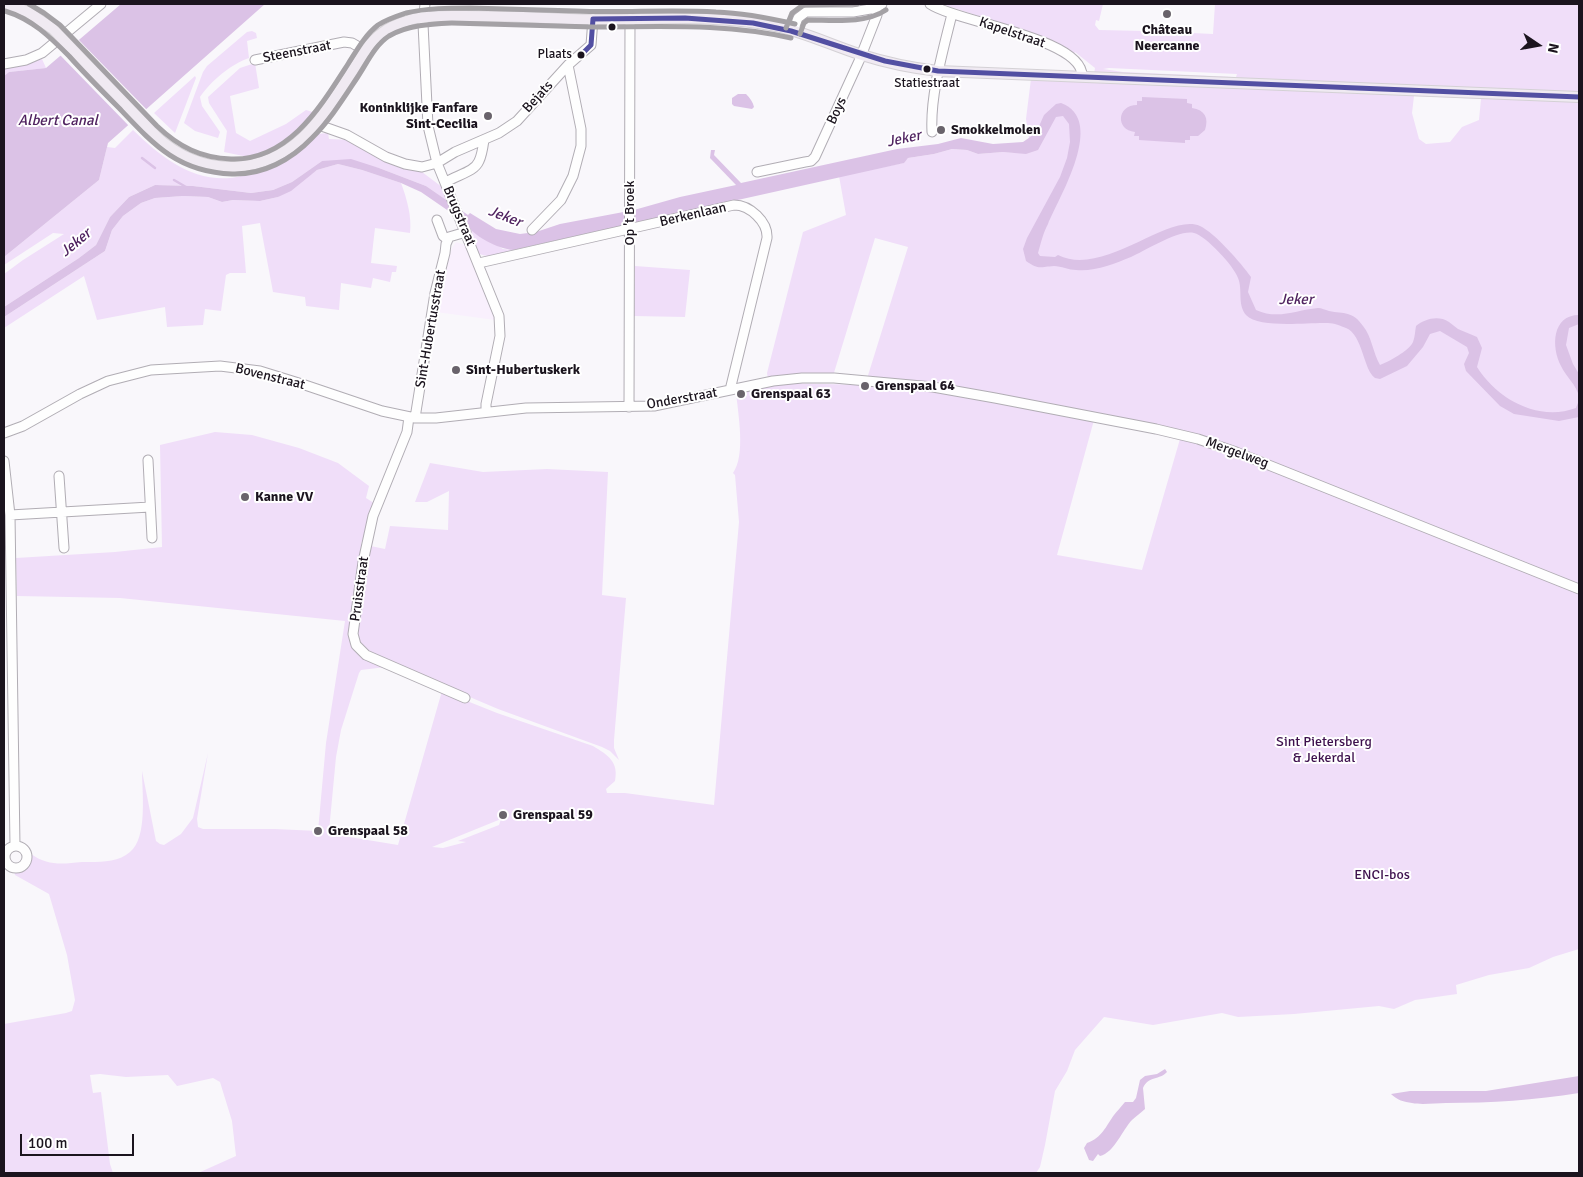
<!DOCTYPE html>
<html>
<head>
<meta charset="utf-8">
<style>
	body { margin:0 }
	#map { position:relative; width:1583px; height:1177px; overflow:hidden; background:#f9f7fb; font-family:Signika,sans-serif }
	canvas { display:block }
	.frame { position:absolute; inset:0; border:5px solid #1b141e; pointer-events:none }
	.north { position:absolute; left:1513px; top:20px; width:50px; height:50px; -webkit-text-stroke:4px #fff; paint-order:stroke; rotate:102deg; font-size:14px; font-weight:700; line-height:20px; text-align:center; color:#1b141e }
	.north::after { content:''; display:block; margin:auto; width:18px; height:22px; background:#1b141e; clip-path:polygon(50% 0,100% 100%,50% 72%,0 100%) }
	.scale { position:absolute; left:20px; top:1134px; width:114px; height:22px; box-sizing:border-box; border:2px solid #1b141e; border-top:0; padding-left:6px; font-size:15px; line-height:18px; white-space:nowrap; color:#1b141e; -webkit-text-stroke:4px #fff; paint-order:stroke }
</style>
</head>
<body>
<div id="map">
<canvas width="1583" height="1177"></canvas>
<div class="frame"></div>
<div class="north">N</div>
<div class="scale">100 m</div>
</div>
<script>
const context = document.querySelector('canvas').getContext('2d');
context.lineJoin = 'round';
function paint(path, color) {
  context.fillStyle = color;
  context.fill(path, 'evenodd');
}
function trace(path, color, width, dash) {
  context.strokeStyle = color;
  context.lineWidth = width;
  context.lineCap = dash ? 'butt' : 'round';
  context.setLineDash(dash || []);
  context.stroke(path);
}
function write(font, color, halo, rows, align = 'center') {
  context.font = font + ' Signika,sans-serif';
  context.lineWidth = 4;
  context.setLineDash([]);
  context.textBaseline = 'middle';
  context.strokeStyle = halo;
  context.fillStyle = color;
  for (const [text, x, y, turn = 0] of rows) {
    context.save();
    context.translate(x, y);
    context.rotate((+turn || 0) * Math.PI / 180);
    context.textAlign = isNaN(turn) ? turn : align;
    if (halo) context.strokeText(text, 0, 0);
    context.fillText(text, 0, 0);
    context.restore();
  }
}
paint(new Path2D(`
	M456,242L465,245L493,309L495,320L436,312L443,279L452,248Z`), '#f9f0fd');
paint(new Path2D(`
	M942,4H1103L1099,21L1096,20L1095,25L1099,30L1145,31L1148,34L1152,31L1185,33L1189,36L1192,33L1213,34L1215,4H1579V949L1553,957L1529,968L1489,975L1456,985L1457,994L1415,1000L1394,1009L1379,1006L1294,1014L1238,1017L1222,1013L1153,1025L1104,1017L1075,1050L1067,1071L1055,1091L1045,1145L1040,1167L1036,1173H198L236,1156L232,1121L220,1082L213,1078L177,1086L168,1075L126,1077L100,1074L90,1075L93,1093L101,1092L110,1164L113,1173H4V1024L66,1013L72,1011L75,1000L67,955L49,894L15,875L14,871C26,871 30,865 31,854C48,866 62,864 82,862C98,862 118,863 130,852C148,838 142,791 142,771L156,841L160,844L164,845L181,834L193,818L208,753L197,819L198,827L203,829H275L318,831L326,743L345,621L120,598L17,596L16,558L115,552L162,547L160,445L215,432L252,435L299,448L338,463L369,486L366,498L374,503L361,544L385,549L390,526L448,530L449,491L427,502H415L430,463L483,472L547,469L608,472L602,595L626,598L614,740V748L619,760L610,751L602,747L498,709L418,675L386,667L361,670L359,673L341,730L336,757L329,831H334L337,835L398,845L442,691L497,713L593,746C608,755 619,762 615,781L606,789L607,793H625L714,805L739,522L735,475L733,473C746,455 738,414 736,392L746,391L782,383L865,385L908,247L875,238L833,376L768,379L767,373L803,232L846,215L839,176L903,163L908,158L934,154L952,149L967,150L978,154L1003,152L1022,153L1029,139L1026,119L1031,79L1093,80L1095,68L1075,52L1073,56L1027,32ZM1103,69L1109,68L1237,74L1236,77L1123,72ZM1414,96L1481,99L1479,120L1462,127L1450,142L1426,144L1419,139L1412,113ZM1094,420L1120,427L1180,439L1142,570L1057,555ZM501,819L499,825L458,841L466,842L443,848L432,847Z
	M252,31L256,33L257,38L247,41L249,58C231,64 211,81 200,97L202,106L220,132L218,138L195,131L184,123L203,72L207,66L247,32Z
	M42,59L46,68L9,72L4,76V69Z
	M255,63L259,88L230,96L236,133L250,141L286,124L306,110L316,113L301,131L271,150L248,157L224,152L227,131L209,103L208,97L240,68Z
	M195,76L196,78L175,133L154,113Z
	M133,130C160,156 190,181 230,178C237,178 245,174 252,172C278,166 299,154 317,134L328,133L329,139L352,140L394,163L422,172L442,187L446,200L426,186L379,168L322,161L292,182L273,190L251,193L193,186L155,185L129,197L110,217L96,245L79,258L4,307V274L23,260L64,234L53,233L4,265V257L99,180L107,147L115,148Z
	M338,164L362,170L401,183C407,199 412,217 410,233L375,228L371,263L397,266L396,272H392L390,282L373,278L371,288L341,283L339,310L306,306L305,297L273,292L260,223L242,226L246,273H230L226,275L221,311L205,309L203,325L167,327L165,307L97,320L84,276L4,328V317L105,251L112,230L123,216L141,203L155,198L183,196L208,197L222,202L233,200L260,201L278,197L317,170Z
	M469,228L503,249L513,250L491,257L479,254Z
	M635,266L690,270L685,317L634,316Z`), '#f0def9');
paint(new Path2D(`
	M121,4H265L108,143L99,180L4,257V76L9,72L46,68Z
	M738,94H746C750,98 753,102 754,107L752,109L734,106L732,104V98Z
	M1142,97L1187,99V103L1192,104V108C1205,110 1209,118 1205,130L1198,136H1190V140H1185V143L1139,140V136H1134L1135,132C1115,130 1117,105 1137,105V101H1142Z
	M1061,103C1107,120 1059,197 1048,224C1043,233 1041,243 1038,253L1040,256L1055,257L1058,255C1104,278 1168,212 1200,226C1215,233 1241,263 1251,277L1248,292L1256,310C1278,320 1296,310 1318,308C1322,308 1325,310 1329,311C1344,314 1353,311 1363,326C1372,337 1373,353 1380,365C1388,362 1409,351 1413,342C1415,337 1415,331 1416,326C1425,319 1438,315 1449,322C1452,324 1455,327 1458,329C1464,332 1471,334 1477,337L1482,348L1477,367C1497,399 1538,422 1576,408C1577,404 1580,401 1579,397C1577,385 1566,377 1561,366C1551,347 1552,315 1579,315V324L1569,328L1566,345L1573,364L1579,374V417L1559,421L1514,414L1500,406L1466,371L1464,364L1469,353L1467,347L1440,331L1430,334L1423,347L1407,366L1380,379L1375,378C1363,369 1363,335 1346,328C1341,326 1334,323 1328,323C1309,322 1259,329 1246,315C1237,304 1243,290 1238,278C1234,266 1206,236 1194,233C1179,229 1145,251 1131,257C1114,264 1094,272 1076,270C1069,270 1061,266 1054,266C1039,267 1039,270 1026,261L1023,249L1027,238L1060,177L1067,158L1070,142L1069,124L1063,116L1056,117L1038,150L1026,154L1003,152L978,154L967,150L952,149L934,154L908,158L904,163L513,250C499,249 472,236 466,223L421,192L401,183L362,170L338,164L317,170L291,191L278,197L260,201L233,200L222,202L208,197L183,196L155,198L141,203L123,216L112,230L105,251L4,317V307L79,258L96,245L110,217L129,197L155,185L193,186L251,193L273,190L292,182L322,161L351,159L379,168L426,186L468,215L470,213L496,229L520,234L536,232L560,224L634,210L680,197L736,185L710,158L711,150H715L714,155L741,183L897,149L938,144L961,138L993,144L1023,142L1036,133L1044,115L1056,104Z
	M1165,1069L1167,1072C1160,1080 1148,1076 1143,1088L1145,1109C1141,1113 1136,1116 1132,1120C1123,1129 1114,1153 1100,1156L1098,1154L1093,1161L1089,1160L1084,1148L1087,1143C1102,1138 1106,1126 1114,1115C1117,1111 1121,1107 1125,1102H1133L1136,1098L1140,1080L1145,1076L1157,1074Z
	M1579,1076V1093C1535,1100 1491,1103 1446,1103C1435,1103 1422,1105 1412,1103C1404,1102 1397,1100 1391,1094L1410,1091H1486Z`), '#dbc2e6');
paint(new Path2D(`
	M77,38L148,111L130,127L59,54Z`), '#f9f7fb');
trace(new Path2D(`
	M142,158L155,168
	M174,180L186,187`), '#dbc2e6', 2.5);
const minor = new Path2D(`
	M425,4L423,24L428,126L437,163L499,316L500,336L486,404V412
	M930,4C956,22 1083,38 1082,76
	M793,31L798,18L806,12H853L876,8L882,4
	M255,60L344,42L352,43L366,51
	M4,64L26,60L42,53L101,4
	M316,124L347,135L386,157L405,164L422,167L437,163L455,152L499,133L517,121L568,65L591,45L593,19
	M932,132C930,95 943,51 952,14
	M757,172L805,162L811,161L815,157L859,61L877,15L876,8
	M445,183C455,175 474,173 479,161C482,155 483,147 484,140
	M437,220L443,236L447,239
	M532,230L561,200L573,176L581,146V129L568,65
	M479,263L734,205C750,205 768,222 767,238L730,390
	M629,407L630,19
	M409,417L407,432L373,516L363,562L353,634L356,645L366,655L465,698
	M415,418L435,293L445,253L446,244L449,237L466,232
	M4,433L23,426L80,394L108,381L151,370L220,366L260,371L302,384L382,411L415,418H436L526,408L654,406L773,381L802,378H834L933,387L995,398L1156,429L1198,439L1236,452L1579,589
	M148,460L152,538
	M4,461L10,515L15,846
	M59,476L64,548
	M10,515L150,507
	M5 857a11 11 0 1 1 22 0a11 11 0 1 1-22 0Z`);
const major = new Path2D(`
	M7,4L28,12L53,29
	M156,136C177,156 205,168 235,167C297,163 322,117 353,70C361,57 369,42 382,33C390,26 403,22 413,19C430,15 448,16 465,16C500,16 534,17 569,19C638,22 707,12 776,26C805,32 833,46 862,55C887,63 912,68 938,71L1579,97`);
trace(minor, '#b1adb4', 11);
trace(major, '#d4d1d5', 12);
trace(minor, '#fefefe', 9);
trace(major, '#f0eaf2', 10);
const majorBridge = new Path2D(`
	M53,29L156,136`);
trace(majorBridge, '#d4d1d5', 12, []);
trace(majorBridge, '#f0eaf2', 10);
trace(new Path2D(`
	M593,19L685,18L753,23L791,31L885,61L938,71L1579,97
	M581,55L591,45L593,19`), '#524fa2', 5);
trace(new Path2D(`
	M5,11C32,19 50,37 69,56C85,74 102,91 119,108C154,145 178,172 232,174C263,175 291,160 312,138C330,120 343,99 357,78C367,63 375,45 389,36C408,25 431,24 452,23C499,24 546,26 593,27C661,27 725,23 791,38
	M800,34L804,23L808,20C833,20 865,24 886,10`), '#a4a1a5', 5);
trace(new Path2D(`
	M29,4L44,13L60,25L157,126C179,147 201,158 231,159C289,161 321,106 348,64C357,50 365,35 378,25C387,19 397,16 406,13C427,8 449,8 470,8C505,9 541,10 576,11C623,13 670,9 716,12C743,13 769,18 795,24
	M786,28L792,13L803,5L857,4`), '#a4a1a5', 5);
for (const [x, y, r, color] of [
	[1167,14,5,"#69636b"],
	[612,27,4.5,"#1b141e"],
	[581,55,4.5,"#1b141e"],
	[927,69,4.5,"#1b141e"],
	[488,116,5,"#69636b"],
	[941,130,5,"#69636b"],
	[456,370,5,"#69636b"],
	[865,386,5,"#69636b"],
	[741,394,5,"#69636b"],
	[245,497,5,"#69636b"],
	[503,815,5,"#69636b"],
	[318,831,5,"#69636b"]
]) {
  const dot = new Path2D();
  dot.arc(x, y, r, 0, 2 * Math.PI);
  context.fillStyle = color;
  context.fill(dot);
  trace(dot, '#fff', 2);
}
write('13px', '#1b141e', '#fff', [
	["Plaats",572,55],
	["Statiestraat",927,84,"center"]
], 'right');
write('bold 14px', '#1b141e', '#fff', [
	["Château",1167,30,"center"],
	["Neercanne",1167,46,"center"],
	["Koninklijke Fanfare",478,108,"right"],
	["Sint-Cecilia",478,124,"right"],
	["Smokkelmolen",951,130],
	["Sint-Hubertuskerk",466,370],
	["Grenspaal 64",875,386],
	["Grenspaal 63",751,394],
	["Kanne VV",255,497],
	["Grenspaal 59",513,815],
	["Grenspaal 58",328,831]
], 'left');
write('14px', '#1b141e', '#fff', [
	["Kapelstraat",1012,33,19],
	["Steenstraat",297,52,-11],
	["Bejats",538,97,-48],
	["Boys",837,111,-65],
	["Op 't Broek",630,213,-90],
	["Berkenlaan",693,215,-13],
	["Brugstraat",459,216,67],
	["Sint-Hubertusstraat",431,329,-80],
	["Bovenstraat",270,377,14],
	["Onderstraat",682,399,-10],
	["Mergelweg",1237,453,20],
	["Pruisstraat",360,589,-82]
]);
write('14px', '#3d104d', '#fff', [
	["Sint Pietersberg",1324,742],
	["& Jekerdal",1324,758],
	["ENCI-bos",1382,875]
]);
write('italic 15px', '#502360', '#fff', [
	["Albert Canal",58,121],
	["Jeker",904,139,-12],
	["Jeker",505,217,21],
	["Jeker",76,243,-40],
	["Jeker",1296,300]
]);
</script>
</body>
</html>
